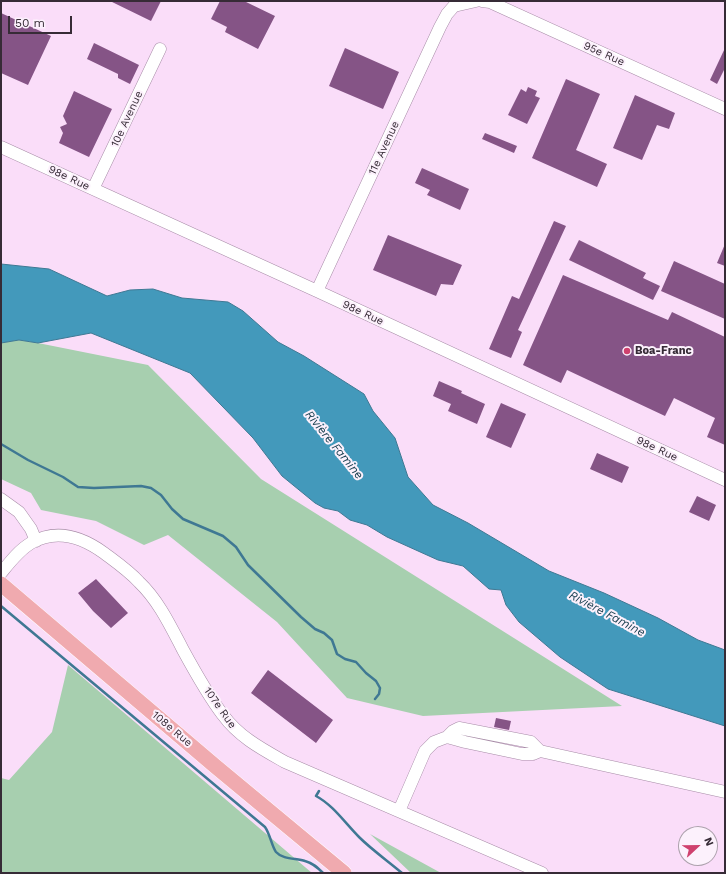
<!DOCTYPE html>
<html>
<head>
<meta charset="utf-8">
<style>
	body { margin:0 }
	#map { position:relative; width:726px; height:874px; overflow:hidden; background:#faddf9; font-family:"Work Sans",sans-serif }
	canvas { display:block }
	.frame { position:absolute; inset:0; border:2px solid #362b36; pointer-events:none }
	.north { position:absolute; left:678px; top:826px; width:40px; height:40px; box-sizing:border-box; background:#fcf1fc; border:1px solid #ada2ad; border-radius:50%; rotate:68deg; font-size:11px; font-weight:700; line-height:16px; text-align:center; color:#362b36 }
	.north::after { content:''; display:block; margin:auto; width:14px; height:18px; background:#cf416e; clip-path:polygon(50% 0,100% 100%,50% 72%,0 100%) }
	.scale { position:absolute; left:8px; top:16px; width:64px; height:18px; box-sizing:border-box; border:2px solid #362b36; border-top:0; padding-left:5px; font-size:12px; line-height:14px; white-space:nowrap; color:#362b36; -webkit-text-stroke:3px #fcf1fc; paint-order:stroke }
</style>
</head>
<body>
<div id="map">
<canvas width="726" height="874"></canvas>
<div class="frame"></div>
<div class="north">N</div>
<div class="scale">50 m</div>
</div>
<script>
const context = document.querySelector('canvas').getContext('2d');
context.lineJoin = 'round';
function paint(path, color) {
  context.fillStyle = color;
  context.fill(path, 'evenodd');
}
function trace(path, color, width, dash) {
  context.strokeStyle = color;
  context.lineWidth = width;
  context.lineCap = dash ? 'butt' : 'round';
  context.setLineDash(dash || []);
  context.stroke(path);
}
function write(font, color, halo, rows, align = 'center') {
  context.font = font + ' "Work Sans",sans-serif';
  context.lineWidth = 4;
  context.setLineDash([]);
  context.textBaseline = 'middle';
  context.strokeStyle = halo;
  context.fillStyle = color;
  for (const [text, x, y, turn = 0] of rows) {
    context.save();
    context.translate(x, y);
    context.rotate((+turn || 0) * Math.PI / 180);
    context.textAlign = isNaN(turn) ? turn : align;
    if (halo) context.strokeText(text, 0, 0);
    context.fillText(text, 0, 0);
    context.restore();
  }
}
paint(new Path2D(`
	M19,340L38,343L148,365L261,479L622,706L423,716L347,698L277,622L168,535L144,545L96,521L41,510L31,493L1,479V343Z
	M68,665L312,873H1V778L9,780L52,732Z
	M370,834L441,873H411Z`), '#a7cfaf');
const water = new Path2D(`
	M1,264L49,269L107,296L130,290L153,289L182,298L228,302L243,311L278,342L304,356L364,394L373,411L395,438L408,477L433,505L468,523L549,571L604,593L658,618L698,640L725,650V726L608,689L560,657L519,622L506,605L501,590L489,589L463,566L438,560L387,537L367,525L350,520L338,511L324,508L315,503L282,476L253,438L190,373L91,333L38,343L19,340L1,343Z`);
paint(water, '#4399bb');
trace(water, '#3f7893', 1);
trace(new Path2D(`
	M1,444L28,460L63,477L78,487L94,488L141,486L151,488L161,495L172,509L183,519L223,536L236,547L248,565L301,617L315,629L324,633L332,640L337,654L345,659L356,662L366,673L376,681L380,688L379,694L375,699
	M1,606L265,827C270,834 272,847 276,852C283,860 297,858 305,861C313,863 318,868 323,873
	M319,791L316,796C333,805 345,823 359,837C372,850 388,861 402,873`), '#3f7893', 2.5);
paint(new Path2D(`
	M110,1H161L151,21Z
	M220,1H244L275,16L258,49L225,32L227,27L211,19Z
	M1,13L51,36L28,85L1,73Z
	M94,43L139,65L130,84L118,78V74L87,59Z
	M345,48L399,72L383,109L329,86Z
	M725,48V68L717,84L710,80Z
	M566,79L600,94L576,150L607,164L597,187L532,158Z
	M528,87L537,91L535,96L540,98L527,124L508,115L521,89L526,92Z
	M74,91L112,109L89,157L59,143L63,133L60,127L67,124L63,116Z
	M635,95L675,113L669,129L657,125L642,160L613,148Z
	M485,133L517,146L514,153L482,139Z
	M422,168L469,189L460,210L427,195L430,190L415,183Z
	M554,221L566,226L518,330L522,332L511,358L489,349L512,296L519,299Z
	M388,235L462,265L453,285L441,284L436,296L373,270Z
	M579,240L646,273L643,278L660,286L653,300L569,260Z
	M725,244V266L717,263Z
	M674,261L725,284V319L661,291Z
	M563,275L668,320L672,312L725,337V445L707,437L715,418L674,398L665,416L567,370L561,383L523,365Z
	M439,381L462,391L461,393L485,404L477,424L448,411L451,404L433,396Z
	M501,403L526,414L511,448L486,437Z
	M597,453L629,467L622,483L590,469Z
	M697,496L716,505L709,521L689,512Z
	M96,579L128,613L111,628L93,611L78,593Z
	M268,670L333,720L316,743L251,693Z
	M496,718L511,721L509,730L494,727Z`), '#855486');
const minor = new Path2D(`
	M482,1L490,2L725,109
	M454,6L476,1
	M1,147L317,291L725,480
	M93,189L160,49
	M317,291L440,27L447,14L454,6
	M1,499L19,512L31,529L36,541
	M1,573C10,562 19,550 31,543C57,528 82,537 104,553C116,562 129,571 139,582C158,600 170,625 182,648C194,670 207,694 223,715C239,737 262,749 285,762L542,873
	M447,737L465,742L522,754H533L540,751
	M399,811L425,751L434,742L447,737L453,731L459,728L531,742L540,751L725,792`);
const major = new Path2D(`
	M1,584L215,766L344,873`);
trace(minor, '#a78ca7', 13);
trace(major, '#fff', 16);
trace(minor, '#fff', 12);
trace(major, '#f0aaaf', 15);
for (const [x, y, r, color] of [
	[627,351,4,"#cf416e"]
]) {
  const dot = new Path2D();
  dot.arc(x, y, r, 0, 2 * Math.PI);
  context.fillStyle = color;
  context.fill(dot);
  trace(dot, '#fcf1fc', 1.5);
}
write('11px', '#362b36', '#fcf1fc', [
	["95e Rue",604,54,24],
	["10e Avenue",127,119,-65],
	["11e Avenue",384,148,-65],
	["98e Rue",69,178,25],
	["98e Rue",363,313,25],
	["98e Rue",657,449,25],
	["107e Rue",220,708,55],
	["108e Rue",172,729,40]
]);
write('bold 11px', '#362b36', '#fcf1fc', [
	["Boa-Franc",635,351]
], 'left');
write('italic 12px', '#1b4151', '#fcf1fc', [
	["Rivière Famine",334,445,51],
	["Rivière Famine",607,614,28]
]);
</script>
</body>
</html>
